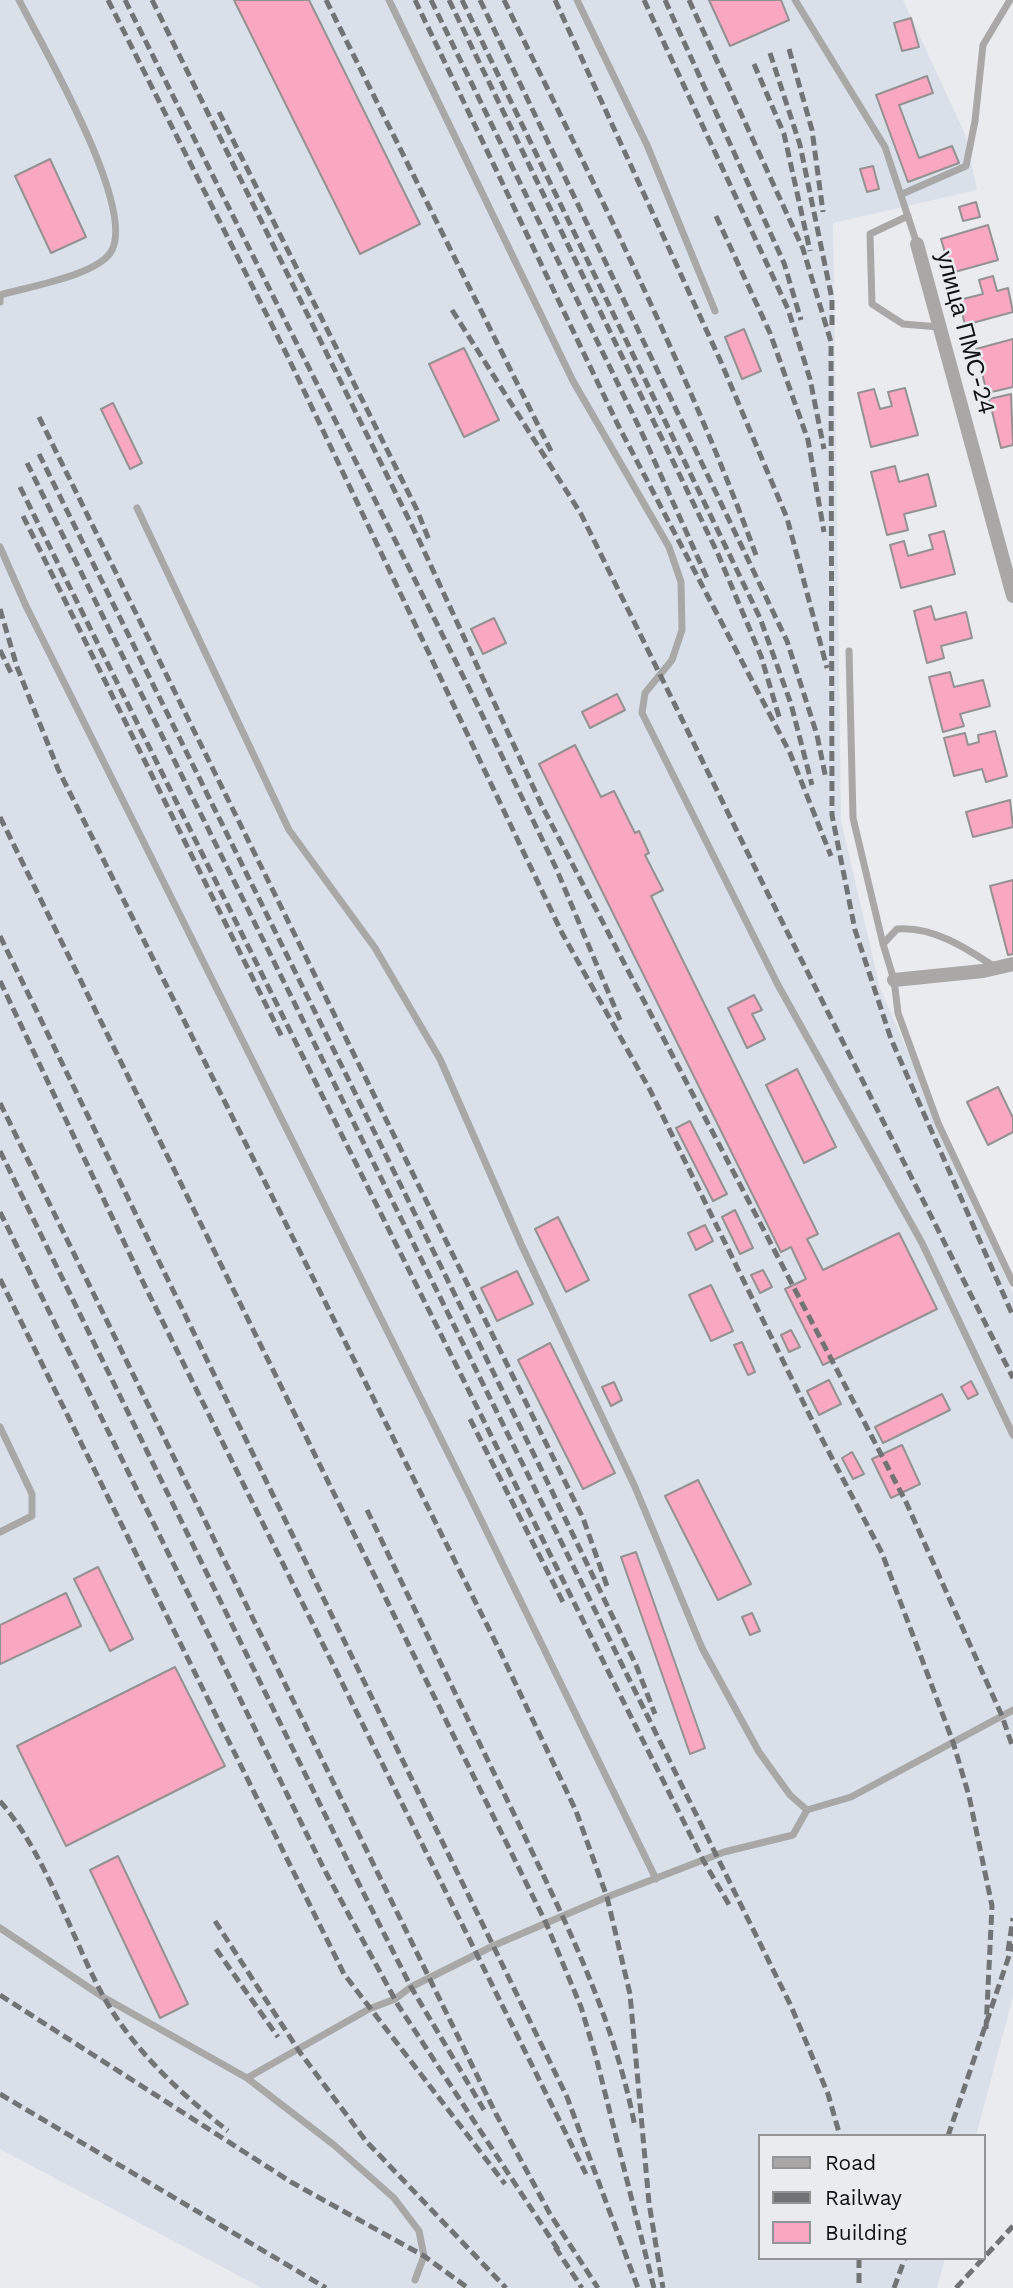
<!DOCTYPE html>
<html>
<head>
<meta charset="utf-8">
<style>
	body { margin:0 }
	#map { position:relative; width:1013px; height:2288px; overflow:hidden; background:#e9ebee; font-family:"Work Sans",sans-serif }
	canvas { display:block }
	.legend { position:absolute; left:758px; top:2134px; width:228px; height:126px; box-sizing:border-box; background:#e9ebee; border:2px solid #929496; margin:0; padding:9px 12px; list-style:none; font-size:21px; color:#101112 }
	.legend li { display:flex; align-items:center; gap:14px; height:35px }
	.legend b { width:35px; border:2px solid #929496 }
</style>
</head>
<body>
<div id="map">
<canvas width="1013" height="2288"></canvas>
<ul class="legend">
<li><b style="height:9px;background:#a9a8a7"></b>Road</li>
<li><b style="height:9px;background:#727375"></b>Railway</li>
<li><b style="height:19px;background:#faa8c1"></b>Building</li>
</ul>
</div>
<script>
const context = document.querySelector('canvas').getContext('2d');
context.lineJoin = 'round';
function paint(path, color) {
  context.fillStyle = color;
  context.fill(path, 'evenodd');
}
function trace(path, color, width, dash) {
  context.strokeStyle = color;
  context.lineWidth = width;
  context.lineCap = dash ? 'butt' : 'round';
  context.setLineDash(dash || []);
  context.stroke(path);
}
function write(font, color, halo, rows, align = 'center') {
  context.font = font + ' "Work Sans",sans-serif';
  context.lineWidth = 5;
  context.setLineDash([]);
  context.textBaseline = 'middle';
  context.strokeStyle = halo;
  context.fillStyle = color;
  for (const [text, x, y, turn = 0] of rows) {
    context.save();
    context.translate(x, y);
    context.rotate((+turn || 0) * Math.PI / 180);
    context.textAlign = isNaN(turn) ? turn : align;
    if (halo) context.strokeText(text, 0, 0);
    context.fillText(text, 0, 0);
    context.restore();
  }
}
paint(new Path2D(`
	M0,0H903L965,134L977,190L833,223L841,821L880,988L1013,1294V1996L976,2136H759V2258H945L937,2288H262L0,2149Z`), '#d9e0e9');
const building = new Path2D(`
	M234,0H309L420,224L360,254Z
	M709,0H781L789,20L730,46Z
	M911,18L919,47L902,51L894,23Z
	M927,76L933,93L899,105L919,158L952,146L959,163L908,182L876,95Z
	M50,159L86,237L51,253L15,176Z
	M873,166L879,189L867,192L860,169Z
	M976,202L980,217L963,221L959,207Z
	M988,225L998,260L951,273L941,239Z
	M993,276L997,291L1008,288L1013,312L965,325L959,300L983,294L979,280Z
	M744,329L761,371L742,379L725,337Z
	M1013,339V387L987,393L976,349Z
	M464,348L499,420L464,437L429,364Z
	M905,388L918,435L871,447L858,393L874,389L880,409L892,406L888,392Z
	M1011,394L1013,445L1001,448L989,399Z
	M113,403L142,463L130,469L101,409Z
	M895,466L899,482L928,474L936,506L904,514L908,530L887,535L871,472Z
	M944,531L955,574L901,588L890,545L904,541L908,556L933,549L929,535Z
	M931,606L935,620L966,612L972,638L941,646L944,658L927,663L914,611Z
	M494,618L506,643L483,654L471,629Z
	M950,672L954,687L983,680L990,706L960,714L964,726L943,732L929,677Z
	M617,694L625,710L590,728L582,712Z
	M995,731L1007,776L986,782L982,769L954,776L944,738L965,733L968,745L979,742L978,735Z
	M575,745L601,797L614,791L635,833L639,831L649,853L645,855L663,890L651,896L818,1234L807,1239L823,1270L899,1233L937,1309L823,1365L785,1289L806,1279L791,1247L781,1252L539,764Z
	M1010,800L1013,827L973,837L966,812Z
	M1013,880V954L1008,955L990,886Z
	M754,995L762,1010L752,1014L765,1039L747,1048L728,1008Z
	M797,1069L836,1147L804,1163L766,1085Z
	M998,1087L1013,1118V1132L988,1145L967,1102Z
	M690,1121L727,1194L713,1201L676,1128Z
	M735,1210L753,1248L740,1254L722,1217Z
	M558,1217L589,1280L566,1292L535,1229Z
	M705,1225L713,1241L696,1250L688,1233Z
	M763,1270L772,1287L760,1293L751,1275Z
	M517,1271L533,1304L497,1321L481,1288Z
	M711,1285L733,1331L711,1341L689,1295Z
	M791,1330L800,1347L789,1352L781,1335Z
	M742,1342L755,1372L748,1375L734,1345Z
	M550,1343L615,1473L583,1489L518,1360Z
	M829,1380L841,1404L819,1415L807,1391Z
	M971,1381L978,1394L968,1399L961,1387Z
	M614,1382L622,1400L611,1406L602,1387Z
	M942,1394L950,1410L883,1443L875,1427Z
	M902,1445L920,1484L891,1498L872,1459Z
	M852,1452L864,1474L853,1479L842,1458Z
	M698,1480L751,1584L718,1600L665,1496Z
	M636,1552L705,1748L690,1754L621,1557Z
	M98,1567L133,1639L110,1651L74,1579Z
	M66,1593L81,1626L0,1664V1625Z
	M752,1613L760,1631L750,1635L742,1617Z
	M175,1667L225,1766L66,1846L17,1746Z
	M118,1856L188,2004L160,2018L90,1870Z`);
paint(building, '#faa8c1');
trace(building, '#959192', 2);
trace(new Path2D(`
	M389,0L573,381L669,547L681,582L682,630L672,660L645,693L642,713L778,985L922,1243L1013,1435
	M577,0L647,145L715,311
	M795,0L885,147L917,244
	M902,194L966,166L975,121L983,45L1010,0
	M908,216L870,234L872,304L903,324L939,327
	M0,302V295C27,287 100,275 112,250C135,205 43,47 19,0
	M137,508L289,830L375,948L440,1059L521,1244L635,1487L702,1648L759,1752L790,1795L807,1810L851,1797L1013,1710
	M0,547L26,606L469,1495L656,1879
	M849,651L853,818L883,944
	M995,967C966,948 933,926 897,929L883,944L894,980L898,1013L938,1123L1013,1283
	M0,1427L32,1494V1516L0,1532
	M0,1928L103,1997L247,2078L334,2145L394,2198L419,2231L424,2256L415,2280
	M247,2078L369,2009L395,1999L411,1987L495,1945L607,1897L724,1852L793,1835L807,1810`), '#a9a8a7', 7);
trace(new Path2D(`
	M917,244L1013,596
	M894,980L983,971L1013,964`), '#a9a8a7', 14);
trace(new Path2D(`
	M108,0L287,355L562,933L650,1090L812,1420L882,1553L953,1742L969,1796L992,1906L986,2029
	M125,0L472,694L556,868L620,1020
	M152,0L419,540L542,806L906,1502L1002,1716L1013,1748
	M326,0L551,451
	M415,0L618,425L790,753L831,856
	M431,0L641,431L707,578
	M449,0L718,554L761,656L780,720
	M462,0L760,618L791,704L812,785
	M480,0L787,641L817,735L826,779
	M504,0C593,182 686,365 756,555
	M555,0L721,362L787,518L827,668
	M644,0L788,309L810,379L824,449
	M665,0L784,263L801,320
	M689,0L803,249L831,342L832,815L855,930L891,1039L1013,1316
	M789,49L812,130L823,212
	M770,53L800,145L832,299V328
	M754,64L784,134L810,251
	M219,112L417,510L429,540
	M716,216L770,333L808,440L824,532
	M452,310L581,514L762,882L1013,1378
	M39,417L583,1518L607,1586
	M39,454L548,1483L636,1665L655,1714
	M27,463L791,2006L828,2094L840,2136
	M20,487L614,1683L703,1860L731,1908
	M23,516L283,1039
	M0,609L17,667L58,769L500,1651L576,1811L607,1897L630,1994L649,2203L663,2288
	M0,650L12,675
	M0,817L546,1923L581,2007L596,2057L654,2288
	M0,936L567,2097L638,2288
	M0,981L143,1282L586,2174
	M0,1103L496,2114L550,2214L598,2288
	M0,1151L359,1884L411,1987L484,2110
	M0,1212L324,1869L398,2005L561,2254
	M0,1279L344,1974L505,2184
	M470,1419L565,1606
	M367,1510C416,1612 465,1714 515,1816C563,1917 614,2016 635,2127
	M0,1801C47,1856 69,1932 102,1994C132,2049 180,2093 228,2131
	M215,1921L299,2051L366,2141L506,2288
	M216,1949L278,2037
	M1008,1951L1013,1918
	M0,1995L291,2182L424,2256L468,2288
	M0,2094L326,2288
	M948,2136L1013,1944
	M555,2247L582,2288
	M859,2258V2288
	M894,2288L905,2258
	M956,2288L1013,2226`), '#727375', 5, [10, 5]);
write('24px', '#101112', '#e9ebee', [
	["улица ПМС-24",965,333,75]
]);
</script>
</body>
</html>
